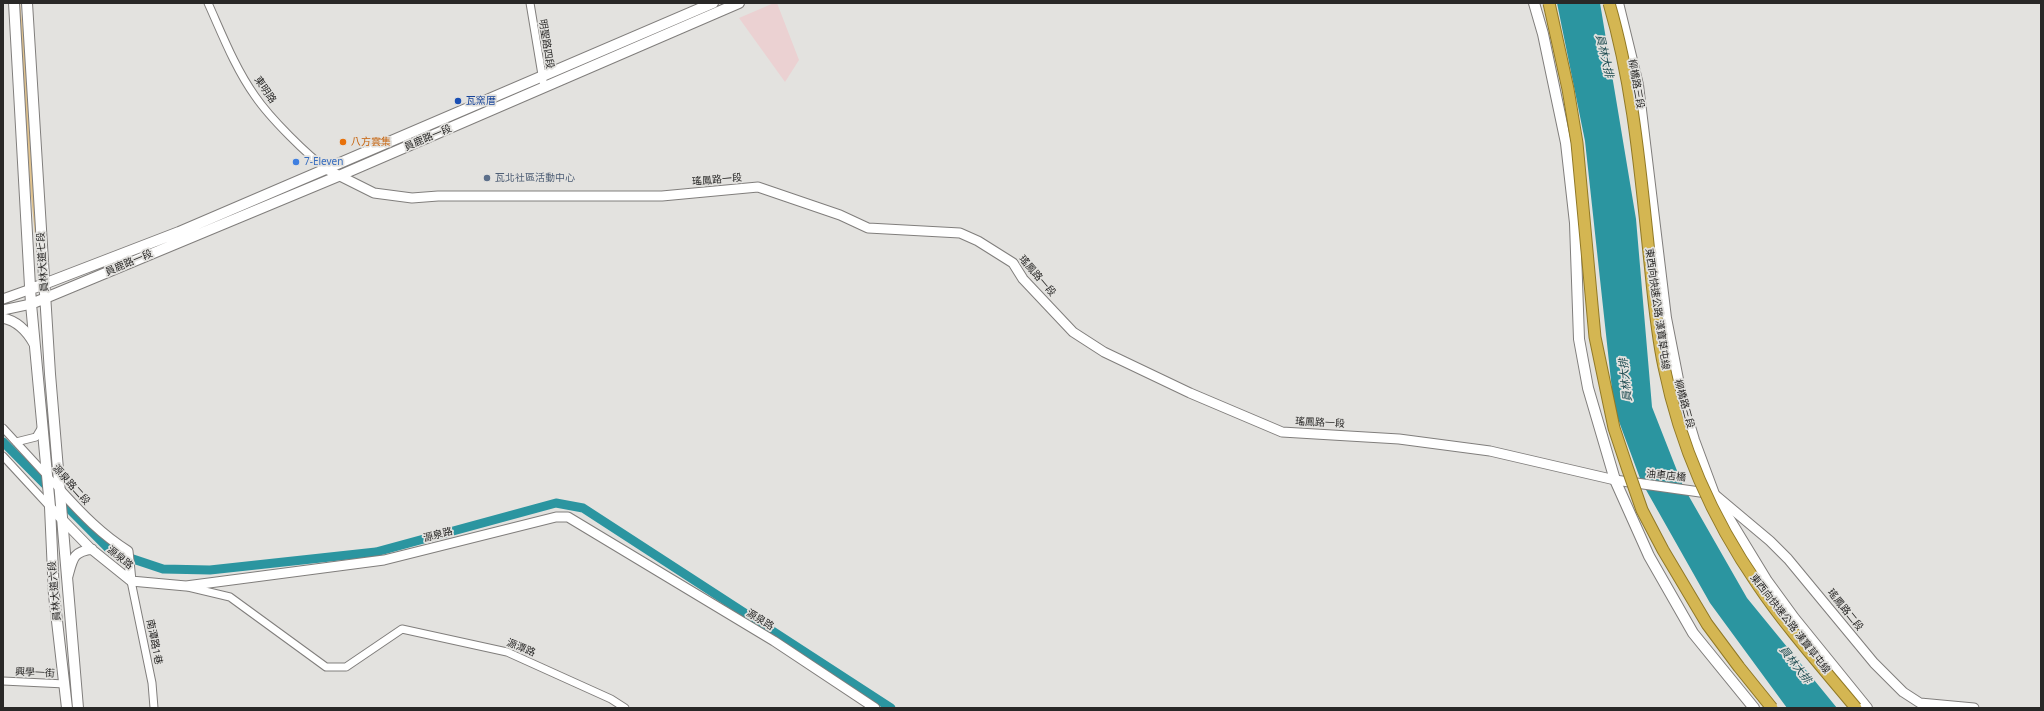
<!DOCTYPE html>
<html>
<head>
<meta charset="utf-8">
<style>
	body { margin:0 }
	#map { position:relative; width:2044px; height:711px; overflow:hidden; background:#e3e2df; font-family:"Noto Sans",sans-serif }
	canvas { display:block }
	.frame { position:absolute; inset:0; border:4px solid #292827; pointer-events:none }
</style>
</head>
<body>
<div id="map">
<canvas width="2044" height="711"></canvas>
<div class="frame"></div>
</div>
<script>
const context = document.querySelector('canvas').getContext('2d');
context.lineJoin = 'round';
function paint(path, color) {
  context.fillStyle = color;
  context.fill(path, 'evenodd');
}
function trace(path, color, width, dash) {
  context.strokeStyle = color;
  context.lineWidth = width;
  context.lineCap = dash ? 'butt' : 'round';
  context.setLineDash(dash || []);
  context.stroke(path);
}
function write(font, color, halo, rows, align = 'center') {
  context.font = font + ' "Noto Sans","Noto Sans TC",sans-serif';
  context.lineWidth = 3.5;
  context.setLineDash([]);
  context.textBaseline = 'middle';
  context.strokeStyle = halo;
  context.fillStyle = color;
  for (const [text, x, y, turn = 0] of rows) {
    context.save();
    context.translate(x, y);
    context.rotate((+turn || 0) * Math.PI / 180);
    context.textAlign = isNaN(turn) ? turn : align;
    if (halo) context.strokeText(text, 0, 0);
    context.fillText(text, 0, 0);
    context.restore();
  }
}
paint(new Path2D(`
	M774,3H777L799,60L785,82L739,18Z`), '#ebd1d2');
paint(new Path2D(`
	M18,3H20L25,47L38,264L30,186Z`), '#e1c38e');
paint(new Path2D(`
	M1557,3H1600L1636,219L1652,407L1683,486L1747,598L1837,708H1787L1710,603L1641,481L1614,408L1585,141Z`), '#2b95a0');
trace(new Path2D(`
	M3,442L112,552L163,569L210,570L376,552L556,503L583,508L891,708`), '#2b95a0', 9);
const minor = new Path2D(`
	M208,3C222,34 235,68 255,96C270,118 307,155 328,170
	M530,3L544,87
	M3,428L61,491
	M16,442L36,437L42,427
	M3,456L50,507
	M131,581L152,683L154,708
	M188,587L230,597L326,667H346L402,629L507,652L611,699L625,708
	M3,681L65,684`);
const tertiary = new Path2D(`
	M328,170L374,193L412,198L438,196H662L758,187L840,215L868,228L960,233L978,241L1013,263L1023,279L1073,332L1104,352L1190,393L1282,432L1399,439L1490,451L1615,480L1714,494L1770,541L1788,559L1874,663L1903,692L1920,703L1974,708
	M3,299L31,289
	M3,310L31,304
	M3,318C17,321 27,331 34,344
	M61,491C82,514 102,535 128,551L131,581
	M50,507L90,548L131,581L186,586L384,560L556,517H568L774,641L875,708
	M68,576C73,558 73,552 92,549`);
const secondary = new Path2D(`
	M14,3L31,304L50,507L54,595L67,708
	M27,3L50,374L78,708
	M1534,3L1543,34L1566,143L1575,223L1579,339L1588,388L1615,480L1649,556L1693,633L1754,708
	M1618,3L1638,85L1666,318L1682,400L1694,440L1714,494L1767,581L1794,618L1867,708
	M31,289L179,232L713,3
	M31,304L341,175L739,3`);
trace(minor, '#807e7c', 9);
trace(tertiary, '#807e7c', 11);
trace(secondary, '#807e7c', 12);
trace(minor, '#fff', 7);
trace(tertiary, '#fff', 9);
trace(secondary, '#fff', 10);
const trunkBridge = new Path2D(`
	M1549,3L1568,89L1577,143L1595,337L1614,428L1627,467L1642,510L1663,550L1707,624L1739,667L1772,708
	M1609,3C1633,85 1640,169 1649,253C1653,291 1656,330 1664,367C1680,445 1713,520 1758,585C1787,628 1823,668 1856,708`);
trace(trunkBridge, '#917926', 13, []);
trace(trunkBridge, '#d4b652', 11);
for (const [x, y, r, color] of [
	[458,101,4,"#1a4fb4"],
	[343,142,4,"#e8710a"],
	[296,162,4,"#3f7fe0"],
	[487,178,4,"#5c6f8a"]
]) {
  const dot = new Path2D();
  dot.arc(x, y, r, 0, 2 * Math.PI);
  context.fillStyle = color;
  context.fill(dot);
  trace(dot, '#e3e2df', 1.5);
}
write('10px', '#292827', '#e3e2df', [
	["明聖路四段",546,44,81],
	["柳橋路三段",1636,84,80],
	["東明路",265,90,56],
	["員鹿路一段",428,138,-23],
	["瑤鳳路一段",717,180,-5],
	["員林大道七段",43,262,-94],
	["員鹿路一段",129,263,-23],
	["瑤鳳路一段",1037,276,49],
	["東西向快速公路 漢寶草屯線",1657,309,82],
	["柳橋路三段",1684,404,75],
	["瑤鳳路一段",1320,423,3],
	["油車店橋",1666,476,6],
	["源泉路二段",71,485,48],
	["源泉路",438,535,-14],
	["源泉路",120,558,39],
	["員林大道六段",55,591,-95],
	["瑤鳳路二段",1845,610,51],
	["源泉路",760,620,31],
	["東西向快速公路 漢寶草屯線",1790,624,52],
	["南潭路1巷",154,642,79],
	["源潭路",521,648,22],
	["興學一街",35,673,3]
]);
write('10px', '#164399', '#e3e2df', [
	["瓦窯厝",466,101]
], 'left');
write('10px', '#c56008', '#e3e2df', [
	["八方雲集",351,142]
], 'left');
write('10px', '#366cbe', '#e3e2df', [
	["7-Eleven",304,162]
], 'left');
write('10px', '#4e5e75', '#e3e2df', [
	["瓦北社區活動中心",495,178]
], 'left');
write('italic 11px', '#1f4c51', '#e3e2df', [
	["員林大排",1604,56,77],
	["員林大排",1626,380,-96],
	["員林大排",1795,665,52]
]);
</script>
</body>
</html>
